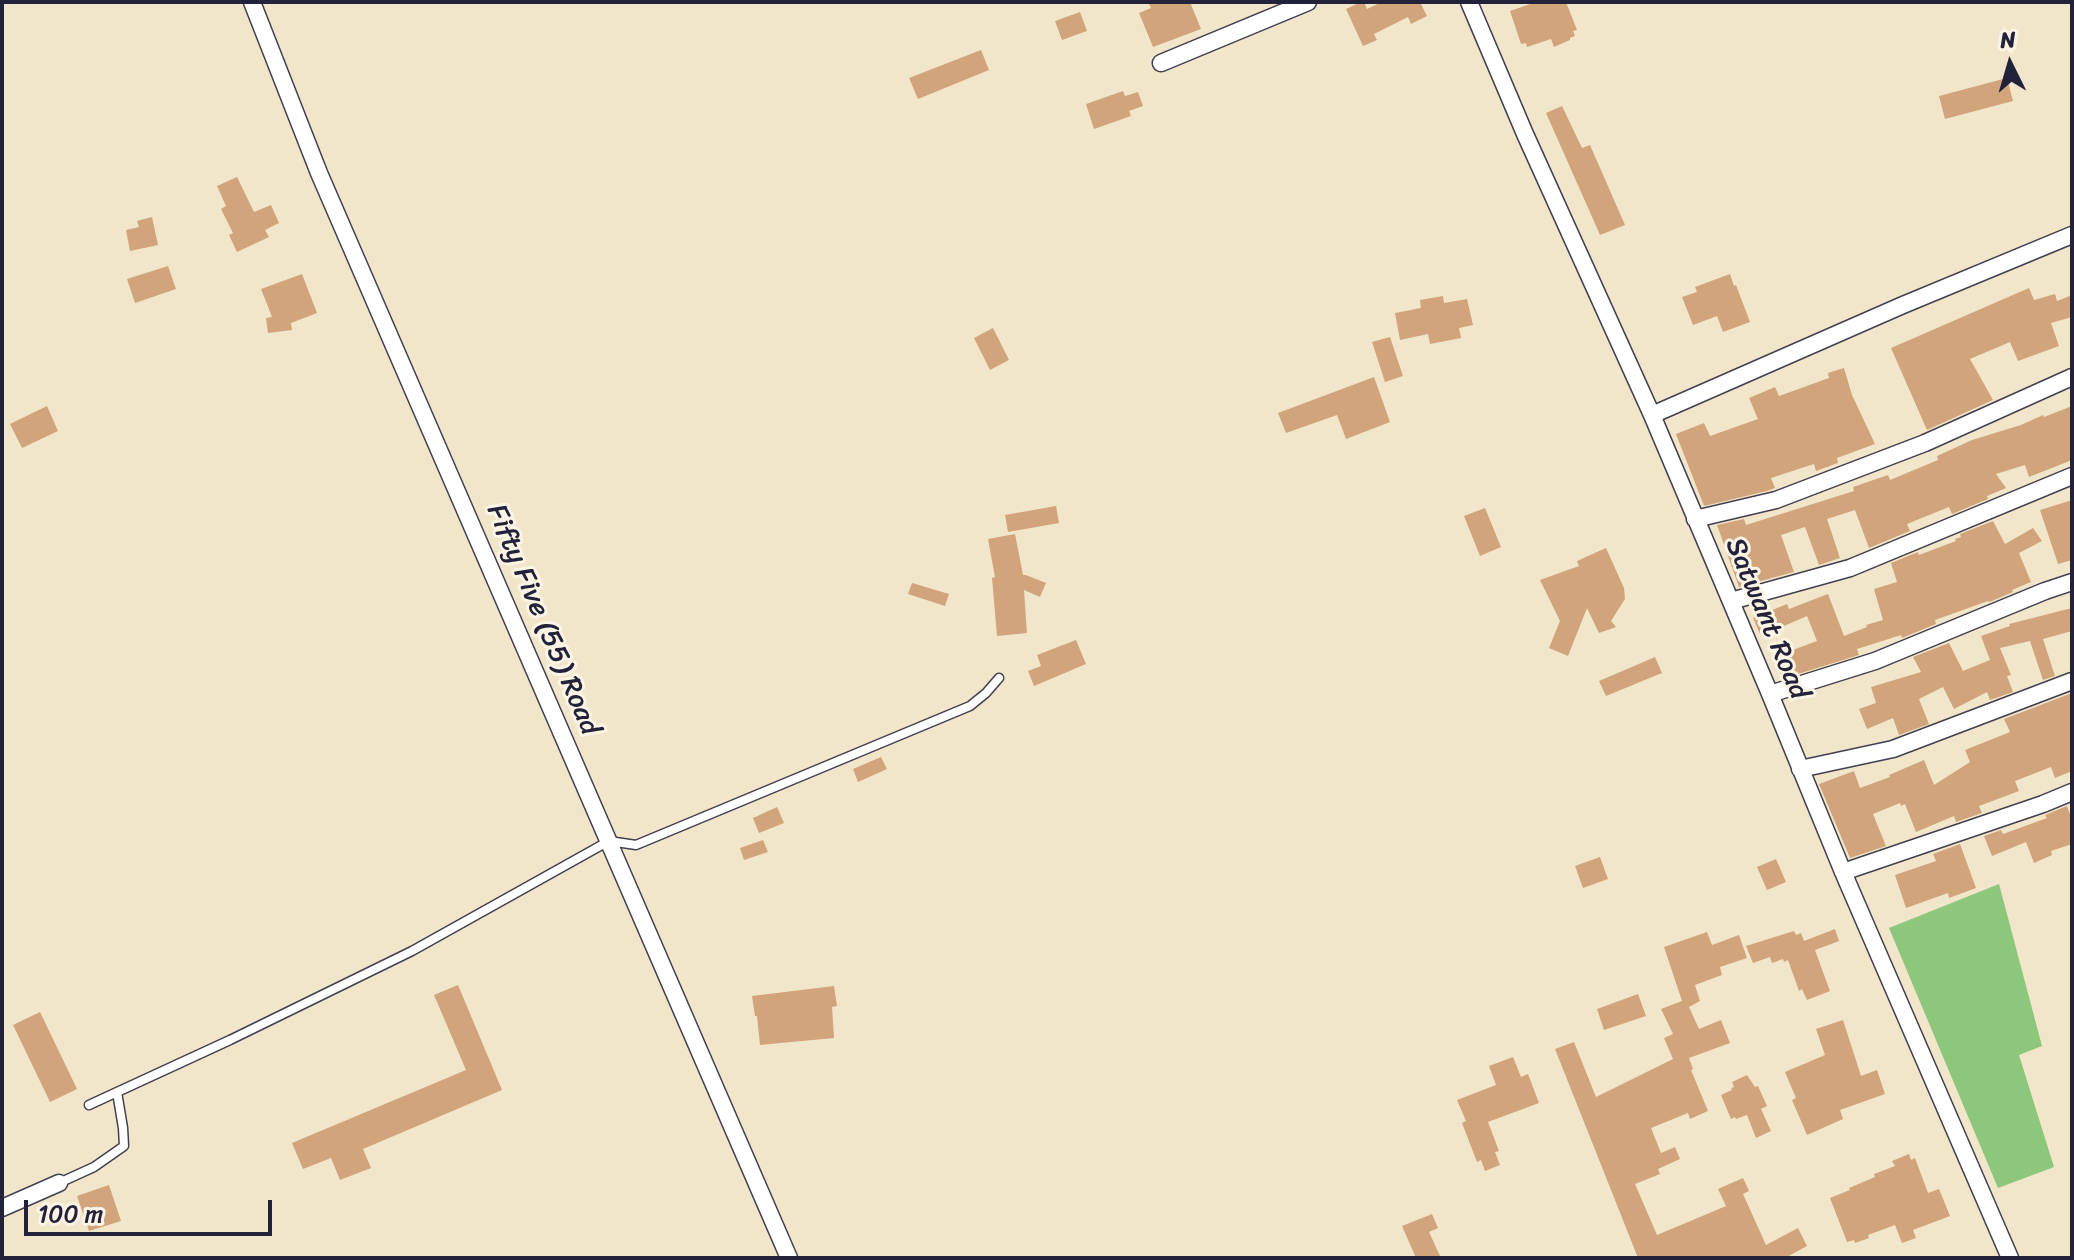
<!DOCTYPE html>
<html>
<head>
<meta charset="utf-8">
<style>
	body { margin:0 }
	#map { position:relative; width:2074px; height:1260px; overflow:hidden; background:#f2e6ca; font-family:Sriracha,sans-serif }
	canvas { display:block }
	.frame { position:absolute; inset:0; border:4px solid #22223b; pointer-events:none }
	.north { position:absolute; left:1970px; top:24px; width:80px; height:80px; -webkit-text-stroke:6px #fcf5e5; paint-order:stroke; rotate:355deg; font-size:22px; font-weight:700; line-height:32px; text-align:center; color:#22223b }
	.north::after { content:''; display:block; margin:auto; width:28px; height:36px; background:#22223b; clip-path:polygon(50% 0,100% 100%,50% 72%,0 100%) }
	.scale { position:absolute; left:24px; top:1200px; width:248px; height:36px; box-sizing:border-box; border:4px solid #22223b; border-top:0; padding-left:10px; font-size:24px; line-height:28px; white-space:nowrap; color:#22223b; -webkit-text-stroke:6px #fcf5e5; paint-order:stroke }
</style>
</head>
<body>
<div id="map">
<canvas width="2074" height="1260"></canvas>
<div class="frame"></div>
<div class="north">N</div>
<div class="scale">100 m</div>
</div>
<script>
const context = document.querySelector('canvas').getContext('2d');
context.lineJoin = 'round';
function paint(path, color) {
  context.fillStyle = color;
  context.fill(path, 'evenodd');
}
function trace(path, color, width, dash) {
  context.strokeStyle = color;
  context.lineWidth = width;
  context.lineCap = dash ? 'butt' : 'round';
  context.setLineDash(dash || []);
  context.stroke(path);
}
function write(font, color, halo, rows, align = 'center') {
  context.font = font + ' Sriracha,sans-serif';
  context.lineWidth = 6;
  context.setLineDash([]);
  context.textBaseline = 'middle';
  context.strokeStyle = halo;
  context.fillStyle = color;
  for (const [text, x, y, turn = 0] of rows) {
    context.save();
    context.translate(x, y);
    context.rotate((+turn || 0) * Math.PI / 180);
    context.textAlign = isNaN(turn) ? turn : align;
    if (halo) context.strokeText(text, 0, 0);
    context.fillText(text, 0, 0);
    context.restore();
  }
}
paint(new Path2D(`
	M1999,884L2042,1046L2019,1055L2054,1167L1998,1188L1889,928Z`), '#8cc77c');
paint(new Path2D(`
	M1148,2H1190L1201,29L1153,47L1139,13L1151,8Z
	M1361,2H1364L1367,9L1382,2H1420L1427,16L1411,24L1408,17L1374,34L1377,40L1363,46L1346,9Z
	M1536,2H1566L1577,30L1573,31L1575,36L1570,38V40L1554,47L1551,39L1527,47L1526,43L1521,44L1510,11Z
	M1080,12L1087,31L1062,40L1055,21Z
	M981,50L989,70L918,99L909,78Z
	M2007,78L2013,101L1945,119L1939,96Z
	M1123,91L1125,96L1138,92L1143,106L1129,111L1131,116L1094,129L1086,104Z
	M1562,106L1582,148L1590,145L1625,225L1600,235L1546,113Z
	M237,177L254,212L271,205L279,223L265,230L269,237L237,252L229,235L233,233L221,209L226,206L217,186Z
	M152,217L158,245L130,251L126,230L139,227L137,221Z
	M168,266L176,289L135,303L127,279Z
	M302,274L317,313L291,323L292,330L268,333L266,318L272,317L261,289Z
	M1730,274L1734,286L1736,285L1750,322L1723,332L1717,316L1693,325L1682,297L1697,292L1695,287Z
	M2029,288L2034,300L2055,294L2057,301L2072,295V317L2051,323L2059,346L2018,361L2010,342L1970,359L1993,400L1927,430L1891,348Z
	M1443,296L1444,303L1467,299L1473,325L1459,328L1461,338L1430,344L1428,334L1400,340L1395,313L1421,308L1420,300Z
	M993,328L1009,360L990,370L974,338Z
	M1390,337L1403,376L1385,382L1372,342Z
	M1844,368L1852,395L1875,444L1837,458L1838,463L1816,471L1814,464L1771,478L1775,488L1767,491L1704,506L1676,434L1704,423L1710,436L1758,419L1749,398L1775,387L1779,396L1829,378L1828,373Z
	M1374,377L1390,422L1346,439L1337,415L1286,433L1278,413Z
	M47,406L58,431L22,448L10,424Z
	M2072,406V460L2029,477L2025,465L1996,474L2006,488L1987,496L1988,499L1952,514L1949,507L1907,524L1910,531L1869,548L1855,510L1827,519L1840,558L1819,565L1805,527L1781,535L1794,572L1739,587L1717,525L1744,519L1746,525L1854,491L1853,487L1888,475L1890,480L1938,460L1937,456L1972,440L2021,425L2043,415L2044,417Z
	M2072,500V560L2058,564L2040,510Z
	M1056,506L1059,523L1008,532L1005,515Z
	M1485,508L1501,547L1480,556L1464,516Z
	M1993,521L2005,544L2033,528L2042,541L2019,553L2031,582L2012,590L2013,592L1992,601L1988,602V601L1935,620L1936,624L1902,638L1901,635L1857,649L1859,655L1782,679L1774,657L1817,641L1807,616L1761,636L1753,618L1787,604L1789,609L1828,594L1844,636L1867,627L1866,625L1883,620L1874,589L1897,582L1891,563L1918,552L1919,555L1956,541L1955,539L1961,537L1960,534Z
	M1015,534L1023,575H1026L1046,583L1040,597L1024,590L1027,633L997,636L992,578L995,577L988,539Z
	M1606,548L1624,588L1625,599L1611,621L1616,627L1599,633L1587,608L1568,656L1549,648L1560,621L1540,580L1579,566L1577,561Z
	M912,583L949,594L945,606L908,594Z
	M2072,608V631L2043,639L2055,676L2043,680L2030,641L2000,648L2011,675L2007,676L2013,692L1990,700L1987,692L1954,709L1943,687L1919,699L1929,724L1899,735L1893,718L1867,729L1859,709L1876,703L1871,687L1921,672L1913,657L1949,643L1963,671L1990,660L1981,636L2010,626L2009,624Z
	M1076,640L1086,664L1034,686L1028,671L1041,666L1037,655Z
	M1655,657L1662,673L1606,696L1599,681Z
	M2072,693V771L2055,778L2051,767L2015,781L2019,791L1979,806L1982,813L1956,822L1954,816L1916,832L1905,804L1901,806L1900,803L1873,814L1886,846L1850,858L1819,784L1854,771L1860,788L1890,777L1889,775L1924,760L1934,785L1970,762L1965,750L2010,732L2004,719Z
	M881,757L887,769L858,782L853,769Z
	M2067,806L2072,820V844L2051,851L2052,855L2034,863L2026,842L1992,856L1984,836L2001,830L2003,834L2047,818L2045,815Z
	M777,807L784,823L759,833L753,818Z
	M763,840L768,852L744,860L740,848Z
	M1960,844L1976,888L1949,898L1948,893L1906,908L1895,875L1936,861L1933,854Z
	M1600,857L1608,879L1583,888L1575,866Z
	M1776,859L1786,882L1767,890L1757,867Z
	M1835,929L1839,941L1815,950L1830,991L1807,1000L1802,989L1799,991L1788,960L1784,962L1783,959L1772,963L1770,957L1753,963L1746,946L1794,931L1796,935L1801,933L1804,941Z
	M1707,932L1712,945L1739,935L1747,958L1720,967L1722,975L1695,985L1700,1001L1689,1007L1699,1029L1721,1020L1730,1043L1689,1058L1693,1069L1691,1070L1708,1111L1690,1119L1688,1113L1651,1128L1661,1153L1675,1147L1680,1159L1658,1169L1660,1174L1635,1184L1657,1235L1726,1206L1718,1189L1743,1178L1749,1191L1743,1194L1766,1245L1798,1228L1807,1246L1785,1258H1638L1555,1049L1574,1042L1596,1097L1673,1059L1664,1038L1673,1034L1661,1009L1682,1001L1664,947Z
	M458,985L502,1090L363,1149L371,1168L340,1180L331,1158L303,1169L292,1143L466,1070L434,995Z
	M834,986L837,1006L832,1007L834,1038L760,1045L757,1016H755L752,996Z
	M1638,994L1646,1016L1604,1030L1597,1009Z
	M40,1012L77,1089L50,1102L13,1025Z
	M1843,1020L1861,1076L1877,1070L1885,1094L1840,1110L1843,1119L1807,1135L1792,1100L1796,1098L1785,1072L1825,1055L1816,1029Z
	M1513,1057L1521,1077L1528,1074L1539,1103L1488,1122L1499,1151L1495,1152L1500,1165L1485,1171L1481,1160L1477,1162L1462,1123L1466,1121L1457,1100L1496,1085L1489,1066Z
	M1747,1075L1755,1087L1758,1086L1767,1106L1761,1109L1771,1131L1756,1138L1747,1115L1736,1119L1735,1117L1731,1119L1721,1095L1732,1090L1731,1088L1734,1087L1732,1082Z
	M1909,1154L1911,1160L1915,1158L1928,1193L1939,1189L1950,1216L1913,1230L1916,1238L1902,1243L1895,1225L1868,1235L1869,1238L1855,1243L1854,1240L1847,1242L1830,1198L1850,1190L1849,1188L1875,1177L1874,1174L1895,1166L1892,1161Z
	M109,1185L121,1221L89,1231L77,1196Z
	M1432,1214L1438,1228L1429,1232L1441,1258H1416L1402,1226Z`), '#d1a47b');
const service = new Path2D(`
	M89,1105L230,1040L412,951L609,841L636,845L970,706L986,693L999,678
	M59,1183L94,1167L124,1146L123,1128L117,1092`);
const minor = new Path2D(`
	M252,2L319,173L789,1258
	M1469,2L1525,134L1652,415L1770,694L1843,872L2010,1258
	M1161,63L1308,2
	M1652,415L1903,305L2072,235
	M1695,519L1776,500L1925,443L2072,377
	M1731,601L1850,568L2072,476
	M1770,694L1875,661L2045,591L2072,582
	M1800,769L1893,749L2072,681
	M1843,872L2043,804L2072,792
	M2,1208L59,1183`);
trace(service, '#413f50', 11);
trace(minor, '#413f50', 19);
trace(service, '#fff', 8);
trace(minor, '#fff', 16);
write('28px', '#22223b', '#fcf5e5', [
	["Satwant Road",1766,619,67],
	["Fifty Five (55) Road",542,620,67]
]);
</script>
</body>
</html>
